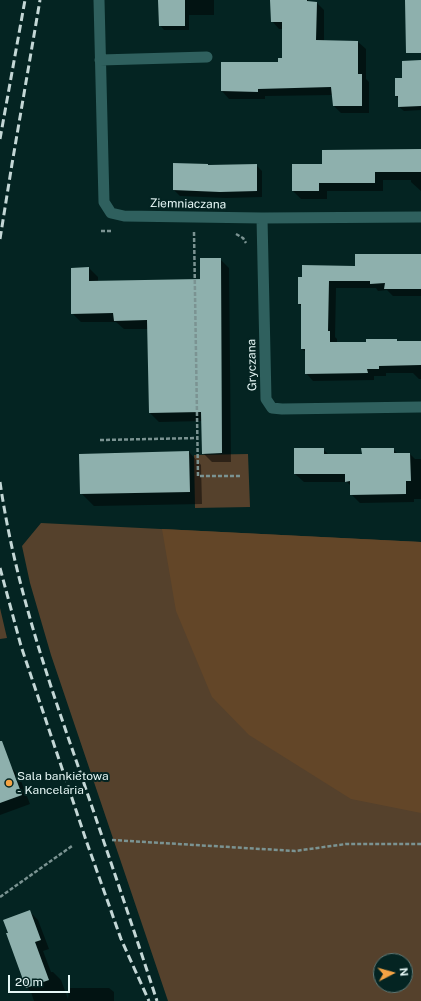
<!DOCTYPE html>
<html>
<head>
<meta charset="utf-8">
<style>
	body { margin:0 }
	#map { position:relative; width:421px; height:1001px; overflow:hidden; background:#042422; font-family:"Public Sans",sans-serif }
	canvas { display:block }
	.north { position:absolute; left:373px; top:953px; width:40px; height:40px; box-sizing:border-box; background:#042422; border:1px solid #5e7876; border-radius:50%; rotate:84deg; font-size:11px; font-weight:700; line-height:16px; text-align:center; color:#e5f6f5 }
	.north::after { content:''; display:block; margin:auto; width:14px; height:18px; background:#f4a344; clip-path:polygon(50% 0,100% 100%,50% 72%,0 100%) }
	.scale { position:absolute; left:8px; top:975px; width:62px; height:18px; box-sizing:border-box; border:2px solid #e5f6f5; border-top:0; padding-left:5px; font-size:12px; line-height:14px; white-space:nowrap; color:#e5f6f5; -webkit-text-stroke:3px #042422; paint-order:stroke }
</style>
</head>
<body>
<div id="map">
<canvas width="421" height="1001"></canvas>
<div class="north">N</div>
<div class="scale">20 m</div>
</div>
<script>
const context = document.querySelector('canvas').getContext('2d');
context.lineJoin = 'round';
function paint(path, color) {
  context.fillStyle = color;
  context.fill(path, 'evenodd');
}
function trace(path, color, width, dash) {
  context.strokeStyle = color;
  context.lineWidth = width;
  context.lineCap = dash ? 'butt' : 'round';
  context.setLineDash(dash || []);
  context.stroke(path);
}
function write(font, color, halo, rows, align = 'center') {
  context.font = font + ' "Public Sans",sans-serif';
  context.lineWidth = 4;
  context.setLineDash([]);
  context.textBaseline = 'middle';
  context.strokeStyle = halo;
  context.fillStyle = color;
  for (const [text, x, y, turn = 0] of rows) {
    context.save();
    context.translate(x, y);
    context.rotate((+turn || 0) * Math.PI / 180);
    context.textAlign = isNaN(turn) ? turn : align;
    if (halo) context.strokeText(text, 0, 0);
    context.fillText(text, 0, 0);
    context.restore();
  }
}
paint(new Path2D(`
	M248,454L250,507L195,508L194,455Z
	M41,523L421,542V1001H168L51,655L30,583L22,546ZM381,961H405V985H381Z
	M0,608L7,638L0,639Z`), '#55412c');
paint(new Path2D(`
	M162,529L421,542V813L351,799L249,735L212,697L176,611Z`), '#634628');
paint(new Path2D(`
	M159,0H214V15H189V30H164L160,25Z
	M271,0H308V2L317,3L324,10V41L358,42L366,49V79L369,82V113H341L334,106L333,95L265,96V99H229L222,91L279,63L283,59V29H279L272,21Z
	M421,61V110L404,111L399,107V99L396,96Z
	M421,150V191L411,182V180H383V191H327V199H301L293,191L323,165Z
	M256,165L262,171V197L226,198L180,196L174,190L209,166Z
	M421,255V296H393L387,290L378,291L376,288H336L335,337L337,339V343H367L396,340L399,342H421V379H419L413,373H386V376H374V380L313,381L306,373V352L302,349V307L299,304V278Z
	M220,259L229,268L231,462H212L203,453V421L159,422L150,413L148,329H124L116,322H81L72,313L89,268L98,277V282L201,280Z
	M323,449L329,455H363L393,449L398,454H410L415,459H421V499H414V502L360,503L351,494V486L347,482H304L295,474Z
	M189,452L201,465L202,504L94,506L81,493Z
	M11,767L19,776L30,804L0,815V771Z
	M29,911L38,920L49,949L43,951L51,972H53L61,980L68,999L69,988H109L114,992V1001H34L31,992L27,987L9,933Z`), '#0007');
paint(new Path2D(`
	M158,0H185V26H159Z
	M270,0H307V1L317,2L316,40L358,41V74H362V106H333L331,87L258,89V92L221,91V62H278V58H282V22H271Z
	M405,0H421V53H406Z
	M421,60V106L398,107V96H395V78H402V61Z
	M421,149V172H375V183H319V191H292V164H322V150Z
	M173,163L208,164V165L257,164V191L220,192L173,190Z
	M355,254H421V289H384L385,283L370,284V281H329L328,331H330V342H366V339H397V341H421V365L379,366V369H367L368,373L305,374V349H301V304H298V277H302V265L355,266Z
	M200,258H221L222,453L202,454L201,412L149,413L147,320L114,321L113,313L71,314V268L89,267V281L200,279Z
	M294,448H324V454H362L361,448H394V453H410L411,481H406V494L350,495V481L345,482V474H294Z
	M189,451L190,492L80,494L79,454Z
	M0,741H2L22,795L0,803Z
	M30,910L41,940L35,942L49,980L26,988L6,933H8L3,920Z`), '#8eb0ad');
trace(new Path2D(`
	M101,231H112
	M194,232L198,476H240
	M236,234L243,238L246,243
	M100,440L197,438
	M112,840L295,851L346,844H421
	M0,897L72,846`), '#7b9392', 2.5, [4, 2]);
trace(new Path2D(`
	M99,0L104,202L111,213L124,216L262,218L421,217
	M100,60L207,57
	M262,218L266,399L272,408L282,409L421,407`), '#2f605e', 11);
trace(new Path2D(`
	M0,139L25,0
	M0,239L12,164L40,0
	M0,482C14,579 45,671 77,763C104,842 131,921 157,1001
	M0,568L21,646L87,843L121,939L149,1001`), '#c4d7d6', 3, [8, 4]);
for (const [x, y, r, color] of [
	[9,783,4,"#f4a344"]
]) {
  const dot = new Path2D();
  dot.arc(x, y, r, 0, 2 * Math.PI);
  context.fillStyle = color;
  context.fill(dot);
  trace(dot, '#042422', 1.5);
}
write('12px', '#e5f6f5', '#042422', [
	["Ziemniaczana",188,204,1],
	["Gryczana",252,365,-91]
]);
write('12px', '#e5f6f5', '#042422', [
	["Sala bankietowa",17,776],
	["- Kancelaria",17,790]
], 'left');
</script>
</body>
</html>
